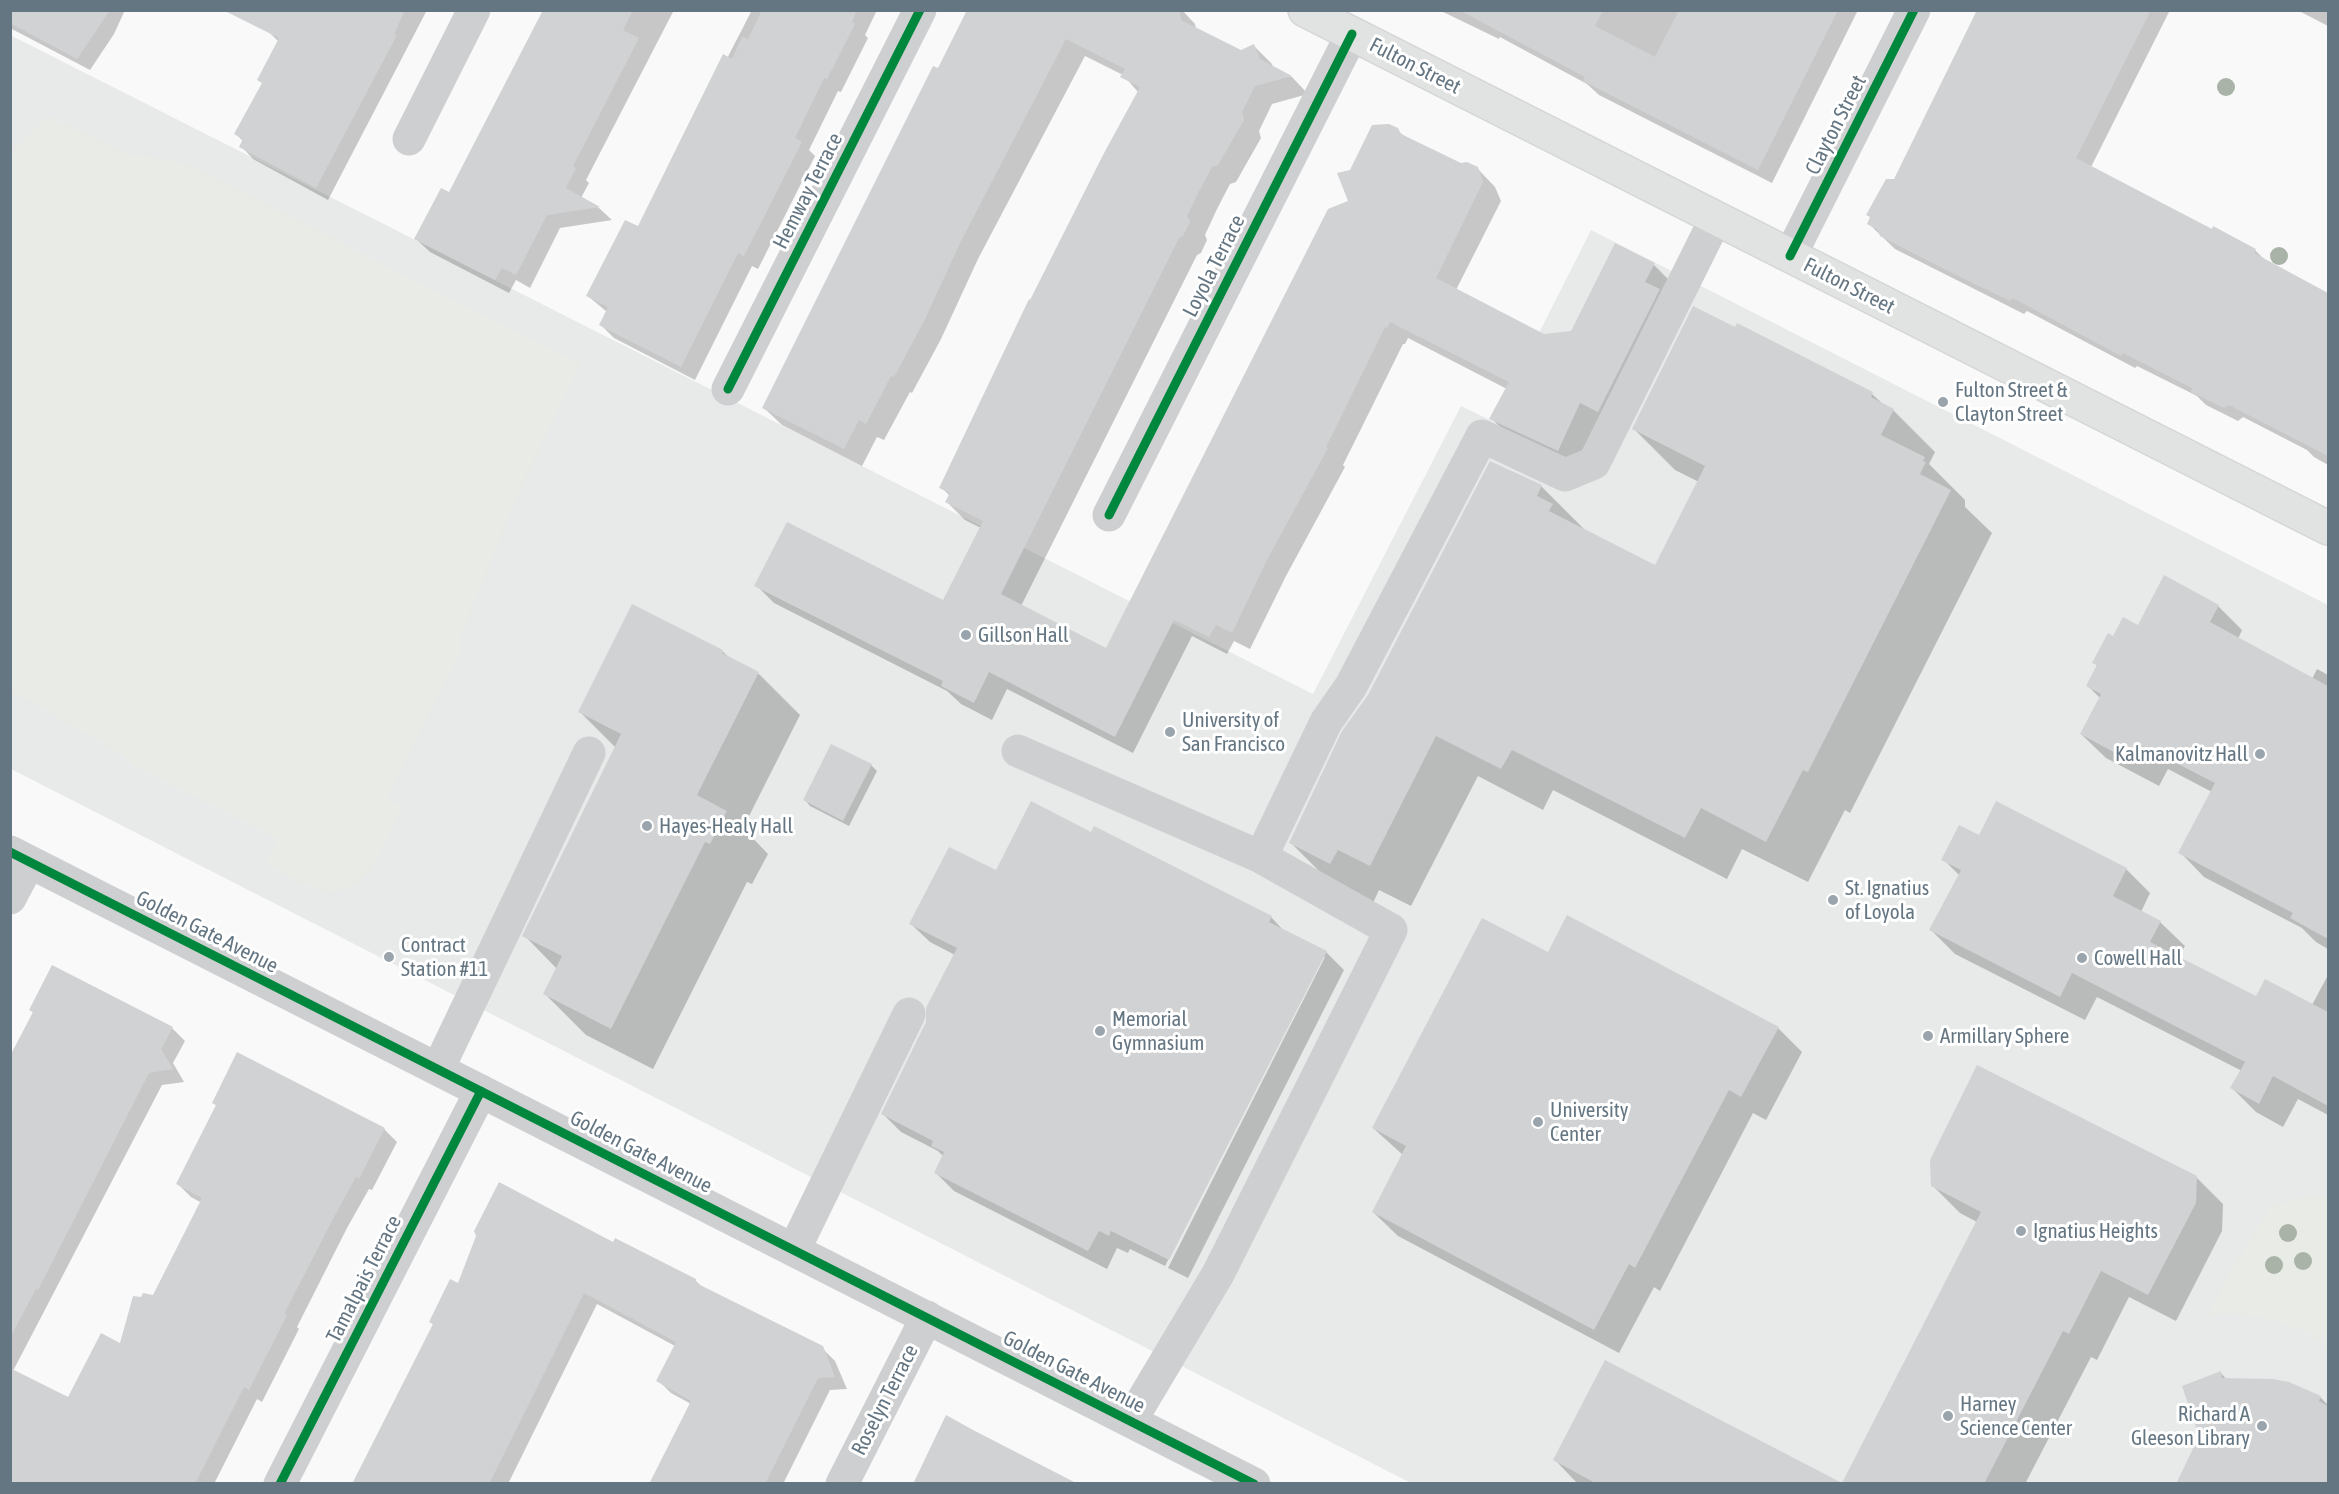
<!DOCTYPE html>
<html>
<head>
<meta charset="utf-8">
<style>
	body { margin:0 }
	#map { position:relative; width:2339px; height:1494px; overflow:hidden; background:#f9f9f9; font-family:"Asap Condensed",sans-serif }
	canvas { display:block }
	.frame { position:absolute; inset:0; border:12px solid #657683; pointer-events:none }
</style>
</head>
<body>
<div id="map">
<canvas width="2339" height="1494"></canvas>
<div class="frame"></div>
</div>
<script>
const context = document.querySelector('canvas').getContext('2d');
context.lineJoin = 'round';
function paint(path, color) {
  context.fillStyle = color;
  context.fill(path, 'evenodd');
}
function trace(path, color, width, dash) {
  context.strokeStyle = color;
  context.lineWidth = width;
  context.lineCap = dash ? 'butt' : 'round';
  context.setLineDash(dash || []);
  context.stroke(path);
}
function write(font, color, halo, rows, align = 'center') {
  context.font = font + ' "Asap Condensed",sans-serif';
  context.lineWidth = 6;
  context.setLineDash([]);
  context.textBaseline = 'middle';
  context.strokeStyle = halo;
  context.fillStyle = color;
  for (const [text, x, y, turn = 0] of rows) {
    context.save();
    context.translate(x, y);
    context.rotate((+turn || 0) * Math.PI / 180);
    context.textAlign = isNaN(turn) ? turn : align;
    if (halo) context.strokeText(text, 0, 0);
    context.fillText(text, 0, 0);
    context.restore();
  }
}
paint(new Path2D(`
	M10,35L1313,694L1461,406L1494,422L1591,230L2328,605V1483H1411L11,769Z`), '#e8e9e9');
paint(new Path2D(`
	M47,116L125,153L184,163L581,364L519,491L460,638L461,651L387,798L402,807C382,847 366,909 308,886C294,880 280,871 266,864L278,839L133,766L124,756L11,690V154Z
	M2310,1197L2328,1198V1347L2299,1327L2297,1329C2267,1317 2239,1311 2207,1315L2247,1243H2249L2269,1208L2293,1199Z`), '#e8ebe6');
paint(new Path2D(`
	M10,10H125L114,34L90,70L10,28Z
	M266,10H427L328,200L253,159L241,146L243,141L236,134L263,84L279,42L269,32Z
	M546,10H674L586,180L589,183L581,198L599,208L612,220L560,228L530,288L516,280L509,293L430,252L416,239L450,194Z
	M752,10H877L865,35L868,38L841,92L838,91L809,150L815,156L758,269L752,266L695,380L614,338L601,325L607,312L588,296L639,229Z
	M1168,10H1182L1195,24L1196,29L1241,52L1254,46L1272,64L1273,68L1292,77L1308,94L1272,104L1259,131L1261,138L1236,182L1230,184L1217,209L1205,235L1207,240L1201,253L1197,255L1021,606L1107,650L1350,201L1351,172L1397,130L1404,136L1461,165L1477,168L1495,187L1501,201L1456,290L1543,336L1572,333L1654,265L1671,282L1576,468L1509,436L1491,418L1507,389L1408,338L1405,344H1403L1356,439L1343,465L1345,467L1286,576L1250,649L1234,641L1227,654L1192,636L1133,753L1007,689L992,720L961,704L947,691L774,603L756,585L944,602L981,528L965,520L947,502L950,496L941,487L1139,93L1123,75L1085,56L978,259L941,339L912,393L910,392L884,440L877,437L862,466L782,425L764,408L939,70Z
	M1439,10H1858L1772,183L1599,95L1587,84L1500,37L1499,39Z
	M1980,10H2170L2091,167L2212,231L2255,250L2267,262L2328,295V465L2314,457L2307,450L2243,417L2238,421L2206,405L2197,396L2137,366L2135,368L2027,311L2024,314L1895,249L1869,224L1895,180Z
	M2300,10H2328V26L2301,12Z
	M1872,394L1884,405L1893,410L1935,452L1929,464L1965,500V507L1992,533L1850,813L1845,810L1808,882L1742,849L1727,879L1553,790L1543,810L1478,776L1411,906L1379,890L1372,905L1333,885L1291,843L1541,486L1583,528L1582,530L1655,567L1699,482L1675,470L1634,429Z
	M2218,606L2242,630L2238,639L2312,679L2317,669L2328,675V949L2316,942L2302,928L2204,877L2180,852L2212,792L2168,769L2159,786L2106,758L2081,734L2100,698L2088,686L2098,667L2094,662L2113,638L2138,627Z
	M722,651L731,659L759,674L800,715L743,828L768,854L752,884L747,882L653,1069L586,1035L545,994L557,969L524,935L616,748L579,711Z
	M871,765L877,771L849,826L810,806L805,800Z
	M1092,834L1271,917L1285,932L1326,952L1344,970L1188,1278L1168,1268L1325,957H1322L1165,1266L1130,1249L1128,1253L1117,1248L1107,1269L954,1191L936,1173L944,1157L938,1151L901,1132L883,1114L927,1023L955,955L930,942L911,924L997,872Z
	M1980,837L2126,869L2150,893L2141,912L2160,922L2185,946L2178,958L2257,998L2312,1005L2328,975V1115L2298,1099L2283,1127L2256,1112L2232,1088L2242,1071L2097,997L2085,1020L1955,954L1931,930L1960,876L1943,859Z
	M31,1010L172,1028L185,1041L173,1063L184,1082L162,1085L13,1371L68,1399L121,1345L154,1297L202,1203L191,1197L178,1184L217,1106L213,1103L384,1129L397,1142L372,1190L369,1189L347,1228L297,1327L299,1329L262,1402L257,1399L214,1484H10V1077L34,1014Z
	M1778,1028L1802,1052L1766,1120L1753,1113L1660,1291L1654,1287L1619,1353L1398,1236L1373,1212L1403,1155L1373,1128Z
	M2196,1177L2223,1204L2222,1231L2176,1321L2129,1297L2097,1360L2091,1357L2025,1484H1843L1977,1222L1960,1213L1933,1186Z
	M614,1244L695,1280L702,1287L822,1348L835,1361L847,1389L830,1390L783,1484H650L691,1404L671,1393L658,1380L675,1346L597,1304L508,1484H354L434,1325L430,1321L458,1285Z
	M2220,1372L2227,1380L2320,1397L2328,1405V1484H2178L2200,1436Z
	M1555,1460L1840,1484H1578Z`), '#0003');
paint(new Path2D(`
	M10,10H110L77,59L10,23Z
	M223,10H405L394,34L397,35L316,188L239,147L243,139L234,134L262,83L257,80L279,38Z
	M543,10H633L623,30L639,38L573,166L576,168L566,188L600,207L547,215L516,275L502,268L495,280L414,239L441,188L449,192Z
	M762,10H857L852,22L855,24L827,79L824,78L795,138L802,142L744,256L738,253L681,367L599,325L608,307L586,296L625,220L638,226L723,54L732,59L742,37L748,39Z
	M967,10H1179L1181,20L1241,50L1254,44L1260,59L1292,76L1255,86L1242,112L1244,120L1218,165L1212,167L1199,191L1187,216L1190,222L1183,236L1179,238L1001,594L1106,648L1328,209L1348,201L1337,173L1350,170L1372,125L1389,124L1398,128L1401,134L1461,163L1467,162L1478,167L1483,182L1436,278L1544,334L1571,331L1615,243L1655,263L1645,282L1660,289L1598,412L1580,403L1558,451L1489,419L1509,382L1390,322L1387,328L1385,327L1339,421L1326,447L1328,448L1268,558L1232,633L1216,625L1209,637L1174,620L1115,737L989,672L974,703L941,686L943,681L754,586L787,522L943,600L983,521L945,502L950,493L939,488L1029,299L1030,300L1103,155L1140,87L1120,77L1125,69L1066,39L961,241L924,321L894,377L891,376L866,424L859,420L844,449L762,408L933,66L938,68Z
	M1459,10H1603L1595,26L1655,57L1679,10H1838L1758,170L1583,81L1585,77Z
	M1977,10H2151L2076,158L2212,229L2213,226L2256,249L2254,253L2328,293V456L2229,405L2224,408L2191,392L2192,388L2123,353L2121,356L2013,298L2010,301L1950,272L1880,236L1878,230L1867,224L1870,217L1866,215L1886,179H1894Z
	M1693,306L1735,327L1737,323L1873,392L1871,397L1894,409L1881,435L1925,457L1923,461L1926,462L1920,474L1951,490L1808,772L1803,770L1766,842L1701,808L1685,838L1512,750L1501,769L1436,736L1370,866L1338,850L1330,864L1289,843L1342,731L1368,695L1490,461L1542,485L1537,496L1553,504L1549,511L1655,565L1705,466L1632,429Z
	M2164,575L2219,605L2210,622L2328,686V939L2290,918L2293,913L2178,853L2215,783L2143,746L2134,763L2080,734L2101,694L2086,686L2097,665L2092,663L2108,633L2113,636L2123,617L2138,625Z
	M632,604L723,650L722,653L759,672L697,795L727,811L710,844L705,842L611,1029L543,994L562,956L522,936L621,734L578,712Z
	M831,744L872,764L843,821L803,800Z
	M1031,801L1091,832L1094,826L1272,916L1269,922L1327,951L1169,1260L1111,1231L1109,1236L1099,1231L1088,1251L934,1173L944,1152L931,1146L933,1141L881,1114L926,1022V1008L957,948L909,924L949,847L996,870Z
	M1996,801L2127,868L2113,896L2161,921L2150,942L2256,996L2265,979L2328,1012V1106L2273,1076L2259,1104L2230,1088L2245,1062L2072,973L2060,997L1929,930L1961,870L1941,860L1959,825L1979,835Z
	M1567,915L1779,1027L1741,1097L1729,1090L1635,1268L1629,1264L1594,1330L1372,1212L1406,1146L1372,1128L1482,918L1548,952Z
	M52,965L173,1027L161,1049L173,1069L149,1073L38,1290L36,1289L10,1338V1056L33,1012L29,1010Z
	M237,1052L385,1128L359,1179L356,1177L335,1215L284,1314L287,1315L249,1390L244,1387L195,1484H10V1368L68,1397L101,1333L120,1343L133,1296L141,1297L143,1293L153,1295L202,1198L176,1184L216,1105L212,1103Z
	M1977,1065L2197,1176L2196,1203L2148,1295L2101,1271L2069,1334L2063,1331L1984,1484H1597L1553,1460L1605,1360L1842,1483L1981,1212L1931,1186L1930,1160Z
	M499,1182L613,1242L615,1238L696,1279V1283L823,1346L835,1377L818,1378L765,1484H649L691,1401L656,1381L676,1342L584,1293L489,1484H352L433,1324L429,1322L450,1279L458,1283L476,1236L474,1231Z
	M2221,1371L2222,1378L2273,1379L2289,1382L2321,1396L2319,1401L2328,1406V1484H2176L2199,1436L2182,1386Z
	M946,1415L973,1430L1078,1484H913Z`), '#d0d2d3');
const major = new Path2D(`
	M1305,10L2328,528`);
trace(major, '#d5d6d7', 36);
trace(new Path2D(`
	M409,139L474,10
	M1790,256L1914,10
	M728,389L920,10
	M1109,515L1352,34
	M1018,751L1261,857L1391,930L1218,1274L1131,1420
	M10,852L1254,1484
	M1261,857L1326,722L1351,686L1482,436L1565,475L1594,463L1716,218
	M10,898L29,862
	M438,1069L589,753
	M794,1250L909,1014
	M280,1484L481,1091
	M842,1484L927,1317`), '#cecfd0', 33);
trace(major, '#e1e2e2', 33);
trace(new Path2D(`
	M1790,256L1914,10
	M728,389L920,10
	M1109,515L1352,34
	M10,852L1254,1484
	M280,1484L481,1091`), '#00873e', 9);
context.fillStyle = '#a9b3a7';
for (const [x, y] of [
	[2226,87],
	[2279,256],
	[2288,1233],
	[2303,1261],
	[2274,1265]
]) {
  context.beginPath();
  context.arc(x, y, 9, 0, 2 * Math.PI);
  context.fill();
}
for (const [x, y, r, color] of [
	[1943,402,6,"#99a4ac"],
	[966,635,6,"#99a4ac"],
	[1170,732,6,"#99a4ac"],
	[2260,754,6,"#99a4ac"],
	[647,826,6,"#99a4ac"],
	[1833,900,6,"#99a4ac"],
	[389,957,6,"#99a4ac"],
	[2082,958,6,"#99a4ac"],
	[1100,1031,6,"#99a4ac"],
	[1928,1036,6,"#99a4ac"],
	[1538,1122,6,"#99a4ac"],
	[2021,1231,6,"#99a4ac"],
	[1948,1416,6,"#99a4ac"],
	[2262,1426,6,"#99a4ac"]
]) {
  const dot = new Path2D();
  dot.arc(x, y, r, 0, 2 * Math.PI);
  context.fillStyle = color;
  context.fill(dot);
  trace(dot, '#fff', 2);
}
write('21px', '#657683', '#fff', [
	["Fulton Street",1415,66,27],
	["Clayton Street",1836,125,-63],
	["Hemway Terrace",808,191,-63],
	["Loyola Terrace",1214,266,-63],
	["Fulton Street",1849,286,27],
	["Golden Gate Avenue",207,932,27],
	["Golden Gate Avenue",641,1152,27],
	["Tamalpais Terrace",364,1279,-63],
	["Golden Gate Avenue",1074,1372,27],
	["Roselyn Terrace",885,1400,-63]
]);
write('21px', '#657683', '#fff', [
	["Fulton Street &",1955,390],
	["Clayton Street",1955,414],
	["Gillson Hall",978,635],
	["University of",1182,720],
	["San Francisco",1182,744],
	["Kalmanovitz Hall",2248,754,"right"],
	["Hayes-Healy Hall",659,826],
	["St. Ignatius",1845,888],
	["of Loyola",1845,912],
	["Contract",401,945],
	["Station #11",401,969],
	["Cowell Hall",2094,958],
	["Memorial",1112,1019],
	["Gymnasium",1112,1043],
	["Armillary Sphere",1940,1036],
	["University",1550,1110],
	["Center",1550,1134],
	["Ignatius Heights",2033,1231],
	["Harney",1960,1404],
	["Science Center",1960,1428],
	["Richard A",2250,1414,"right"],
	["Gleeson Library",2250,1438,"right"]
], 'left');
</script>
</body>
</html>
